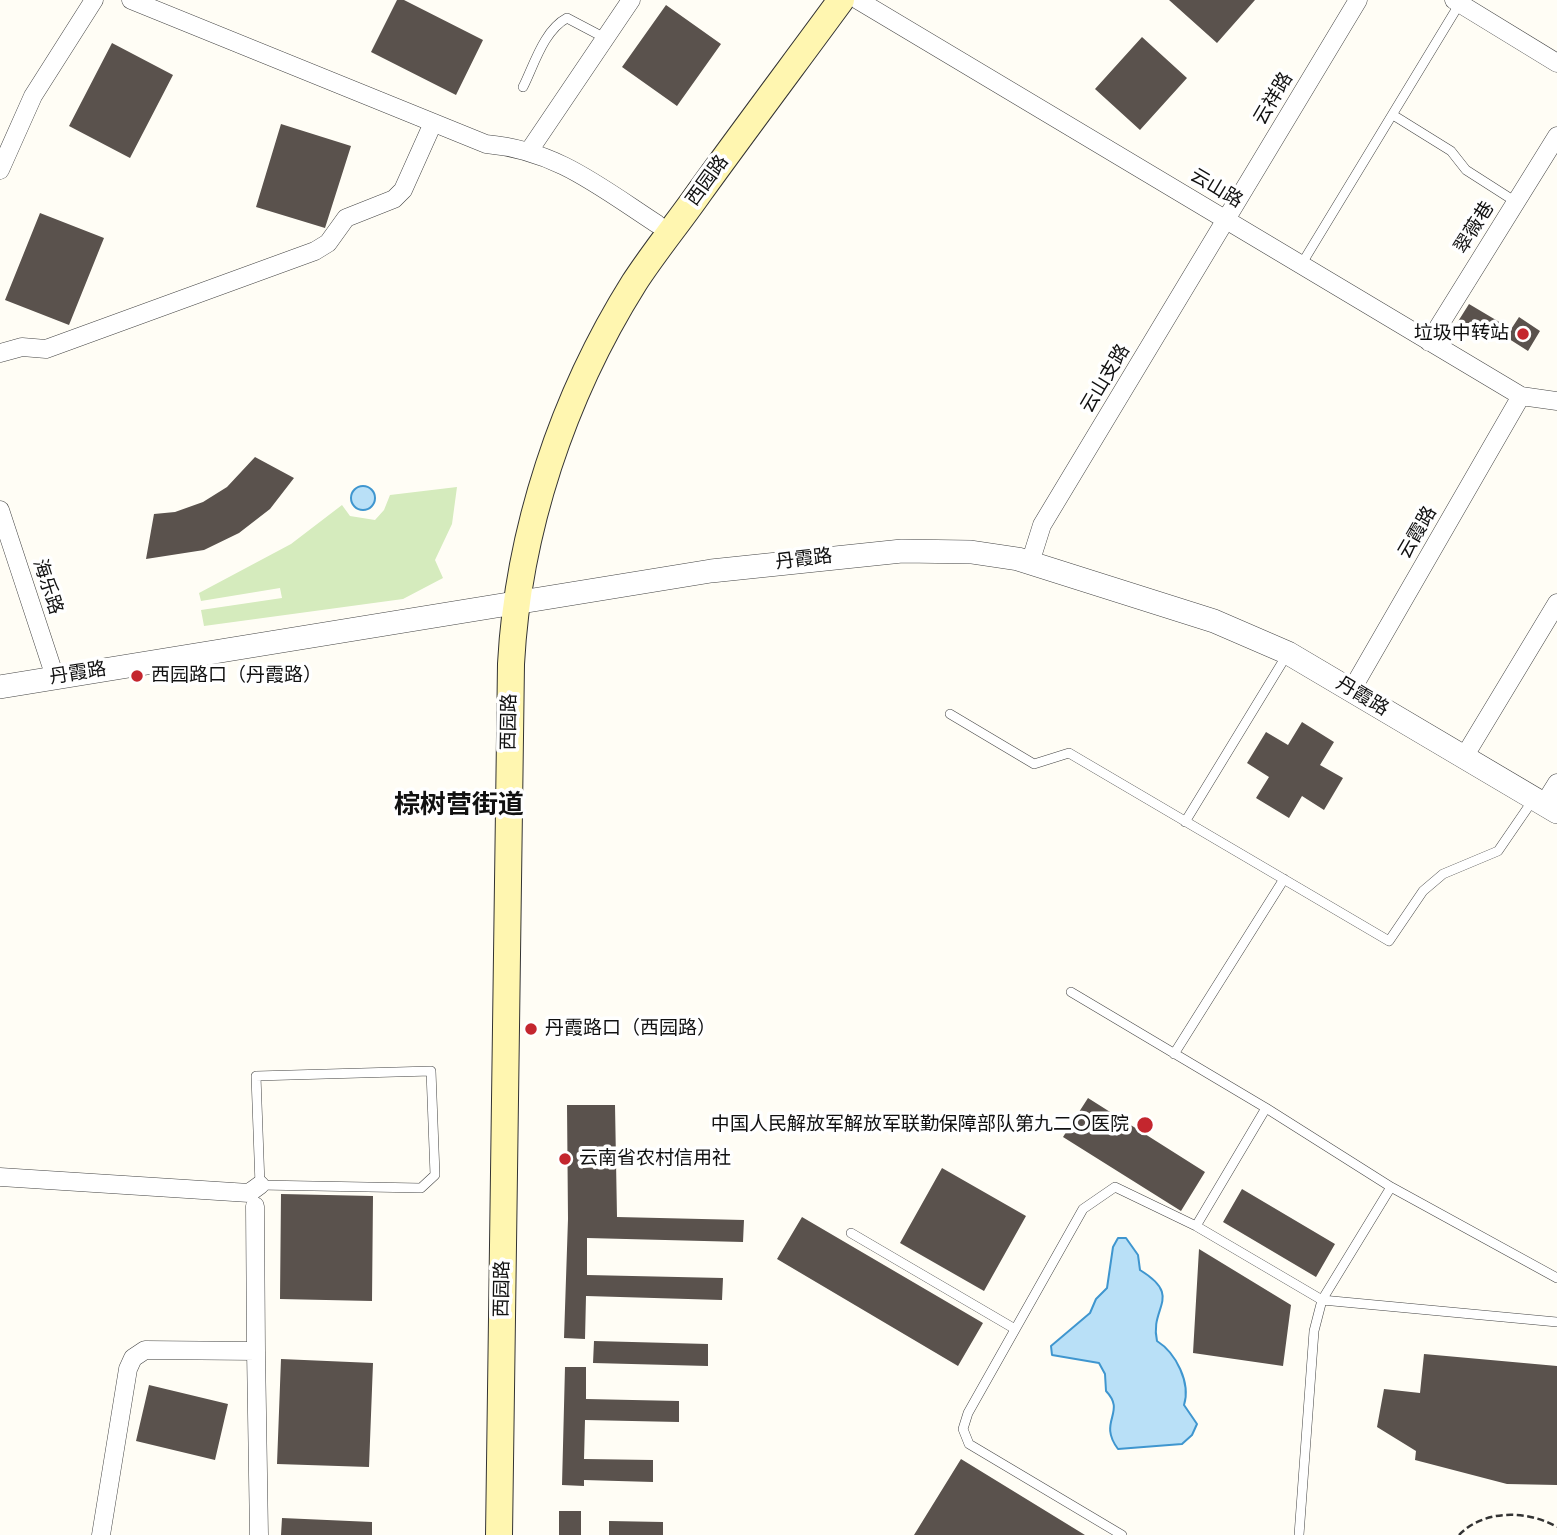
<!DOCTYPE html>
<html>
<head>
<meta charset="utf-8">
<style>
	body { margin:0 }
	canvas { display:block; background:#fffdf5 }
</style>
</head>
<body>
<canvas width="1557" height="1535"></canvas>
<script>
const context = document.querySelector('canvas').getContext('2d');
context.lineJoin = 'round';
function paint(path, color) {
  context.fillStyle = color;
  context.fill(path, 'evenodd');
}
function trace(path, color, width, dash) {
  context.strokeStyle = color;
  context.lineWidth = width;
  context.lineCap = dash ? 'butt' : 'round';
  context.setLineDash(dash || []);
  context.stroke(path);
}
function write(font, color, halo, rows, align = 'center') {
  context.font = font + ' "Source Serif 4","Noto Sans SC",serif';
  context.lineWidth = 7;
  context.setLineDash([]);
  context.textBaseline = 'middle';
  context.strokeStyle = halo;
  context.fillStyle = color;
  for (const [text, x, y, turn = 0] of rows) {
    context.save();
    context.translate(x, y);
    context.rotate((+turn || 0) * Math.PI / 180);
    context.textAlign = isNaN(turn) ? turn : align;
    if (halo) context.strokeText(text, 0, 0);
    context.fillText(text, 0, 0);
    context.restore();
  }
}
paint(new Path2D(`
	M457,487L452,524L435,560L443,578L403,599L204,626L201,610L282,598L280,588L201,601L199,593L291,544L342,505L350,516L375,520L384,510L390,495Z`), '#d5ebbd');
const water = new Path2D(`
	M351 498a12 12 0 1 1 24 0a12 12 0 1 1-24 0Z
	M1118,1238H1126L1138,1255L1140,1270C1184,1297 1149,1307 1157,1341C1176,1353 1191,1383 1184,1405L1197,1424L1192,1435L1182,1444L1118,1449C1097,1421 1127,1413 1106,1391L1105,1374L1099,1363L1052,1355L1051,1346L1090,1313L1096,1299L1107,1288L1113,1247Z`);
paint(water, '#b9e0f7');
trace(water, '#3f96cf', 2);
paint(new Path2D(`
	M397,0H404L483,40L456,95L371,52Z
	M1169,0H1255L1217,43Z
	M666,5L721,44L677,106L622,67Z
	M1142,37L1187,78L1140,130L1095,89Z
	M112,43L173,75L130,158L69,126Z
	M281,124L351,146L325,228L256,207Z
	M40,213L104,238L69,325L5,300Z
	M1469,304L1501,323L1488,343L1457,323Z
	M1519,317L1540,331L1528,351L1506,337Z
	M255,457L294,478L270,509L239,533L204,550L146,559L154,514L175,512L203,502L227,487Z
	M1302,722L1334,742L1320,765L1343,778L1324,810L1302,796L1289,818L1256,798L1269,777L1247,763L1266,732L1288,745Z
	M1088,1098L1205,1172L1181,1211L1063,1137Z
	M567,1105H615L617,1217L744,1220L743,1242L587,1238V1275L723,1278L722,1300L586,1296L585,1339L564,1338L568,1219Z
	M942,1168L1026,1216L984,1291L900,1243Z
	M1242,1189L1335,1244L1316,1277L1223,1222Z
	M281,1194L373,1196L372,1301L280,1299Z
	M802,1217L983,1323L958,1366L777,1259Z
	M1199,1249L1291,1305L1283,1366L1193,1353Z
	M594,1341L708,1344V1366L593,1363Z
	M1424,1354L1557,1366V1485L1507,1484L1415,1460L1416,1451L1377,1427L1384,1389L1420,1393Z
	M281,1359L373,1363L369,1467L277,1464Z
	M565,1367H586V1399L679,1401V1422L585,1420L584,1459L653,1460V1482L584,1480V1486L562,1485Z
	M149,1385L228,1404L215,1460L136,1441Z
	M961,1459L1085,1535H914Z
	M559,1511H581V1535H559Z
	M282,1518L372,1522V1535H281Z
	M609,1521L663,1522V1535H609Z`), '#5a524d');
const service = new Path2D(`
	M523,87C534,65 544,30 567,18L605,38
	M1393,115L1451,151L1466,170L1516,202
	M1301,265L1460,3
	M950,714L1034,764L1069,753L1389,941L1423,891L1443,874L1498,851L1533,800
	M1185,822L1288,653
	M1071,992L1266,1108
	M1174,1054L1284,879
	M431,1071L435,1175L421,1188L260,1185L256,1076Z
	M1196,1226L1266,1108L1391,1187
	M851,1233L1015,1329
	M1122,1535L969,1444L963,1429L968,1413L1083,1209L1115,1187L1196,1226L1322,1300L1391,1187L1557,1278
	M1299,1535L1314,1331L1322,1300L1557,1322`);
const minor = new Path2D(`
	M131,0L486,144C556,150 600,187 657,224
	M858,0L1521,396L1557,401
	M1454,0L1557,63
	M529,151L631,0
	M0,170L33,96L94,0
	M1429,342L1557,136
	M0,353L22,347L46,349L315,251L328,243L346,218L394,199L403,190L433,123
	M0,510L55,677
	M1030,563L1042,525L1358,0
	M1351,691L1521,396
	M1464,757L1557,603
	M1544,804L1557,783
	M0,1177L249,1193L260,1185
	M255,1206L256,1351
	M101,1535L128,1369L133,1358L145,1350L256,1351L259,1535`);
const tertiary = new Path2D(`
	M0,687L711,571L902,551L971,552L1018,559L1214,621L1288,653L1557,812`);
const secondary = new Path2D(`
	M499,1535L511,664C518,531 563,396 634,283C654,252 678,223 699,193C746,128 794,64 841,0`);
trace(service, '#444', 10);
trace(minor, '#444', 19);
trace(tertiary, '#444', 24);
trace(secondary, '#333', 28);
trace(new Path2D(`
	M1459,1535C1484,1509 1528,1510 1557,1527`), '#333', 2.5, [7, 3.5]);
trace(service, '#fff', 9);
trace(minor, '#fff', 18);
trace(tertiary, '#fff', 23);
trace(secondary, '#fff6b0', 26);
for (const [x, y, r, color] of [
	[1523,334,7,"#c4262e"],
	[137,676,7,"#c4262e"],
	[531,1029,7,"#c4262e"],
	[1145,1125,9,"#c4262e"],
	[565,1159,7,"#c4262e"]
]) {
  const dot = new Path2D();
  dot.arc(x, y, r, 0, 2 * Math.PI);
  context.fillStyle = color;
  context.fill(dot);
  trace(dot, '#fff', 2.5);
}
write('19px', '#111', '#fff', [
	["云祥路",1274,99,-59],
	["西园路",708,181,-54],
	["云山路",1216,189,31],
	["翠薇巷",1475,228,-58],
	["云山支路",1106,379,-59],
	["云霞路",1418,533,-60],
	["丹霞路",804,560,-7],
	["海乐路",47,587,72],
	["丹霞路",78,674,-9],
	["丹霞路",1362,697,31],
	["西园路",510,722,-89],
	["西园路",503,1289,-89]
]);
write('19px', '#111', '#fff', [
	["垃圾中转站",1509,334,"right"],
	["西园路口（丹霞路）",151,676],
	["丹霞路口（西园路）",545,1029],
	["中国人民解放军解放军联勤保障部队第九二〇医院",1129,1125,"right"],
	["云南省农村信用社",579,1159]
], 'left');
write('bold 26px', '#111', '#fff', [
	["棕树营街道",459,806]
]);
</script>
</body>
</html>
